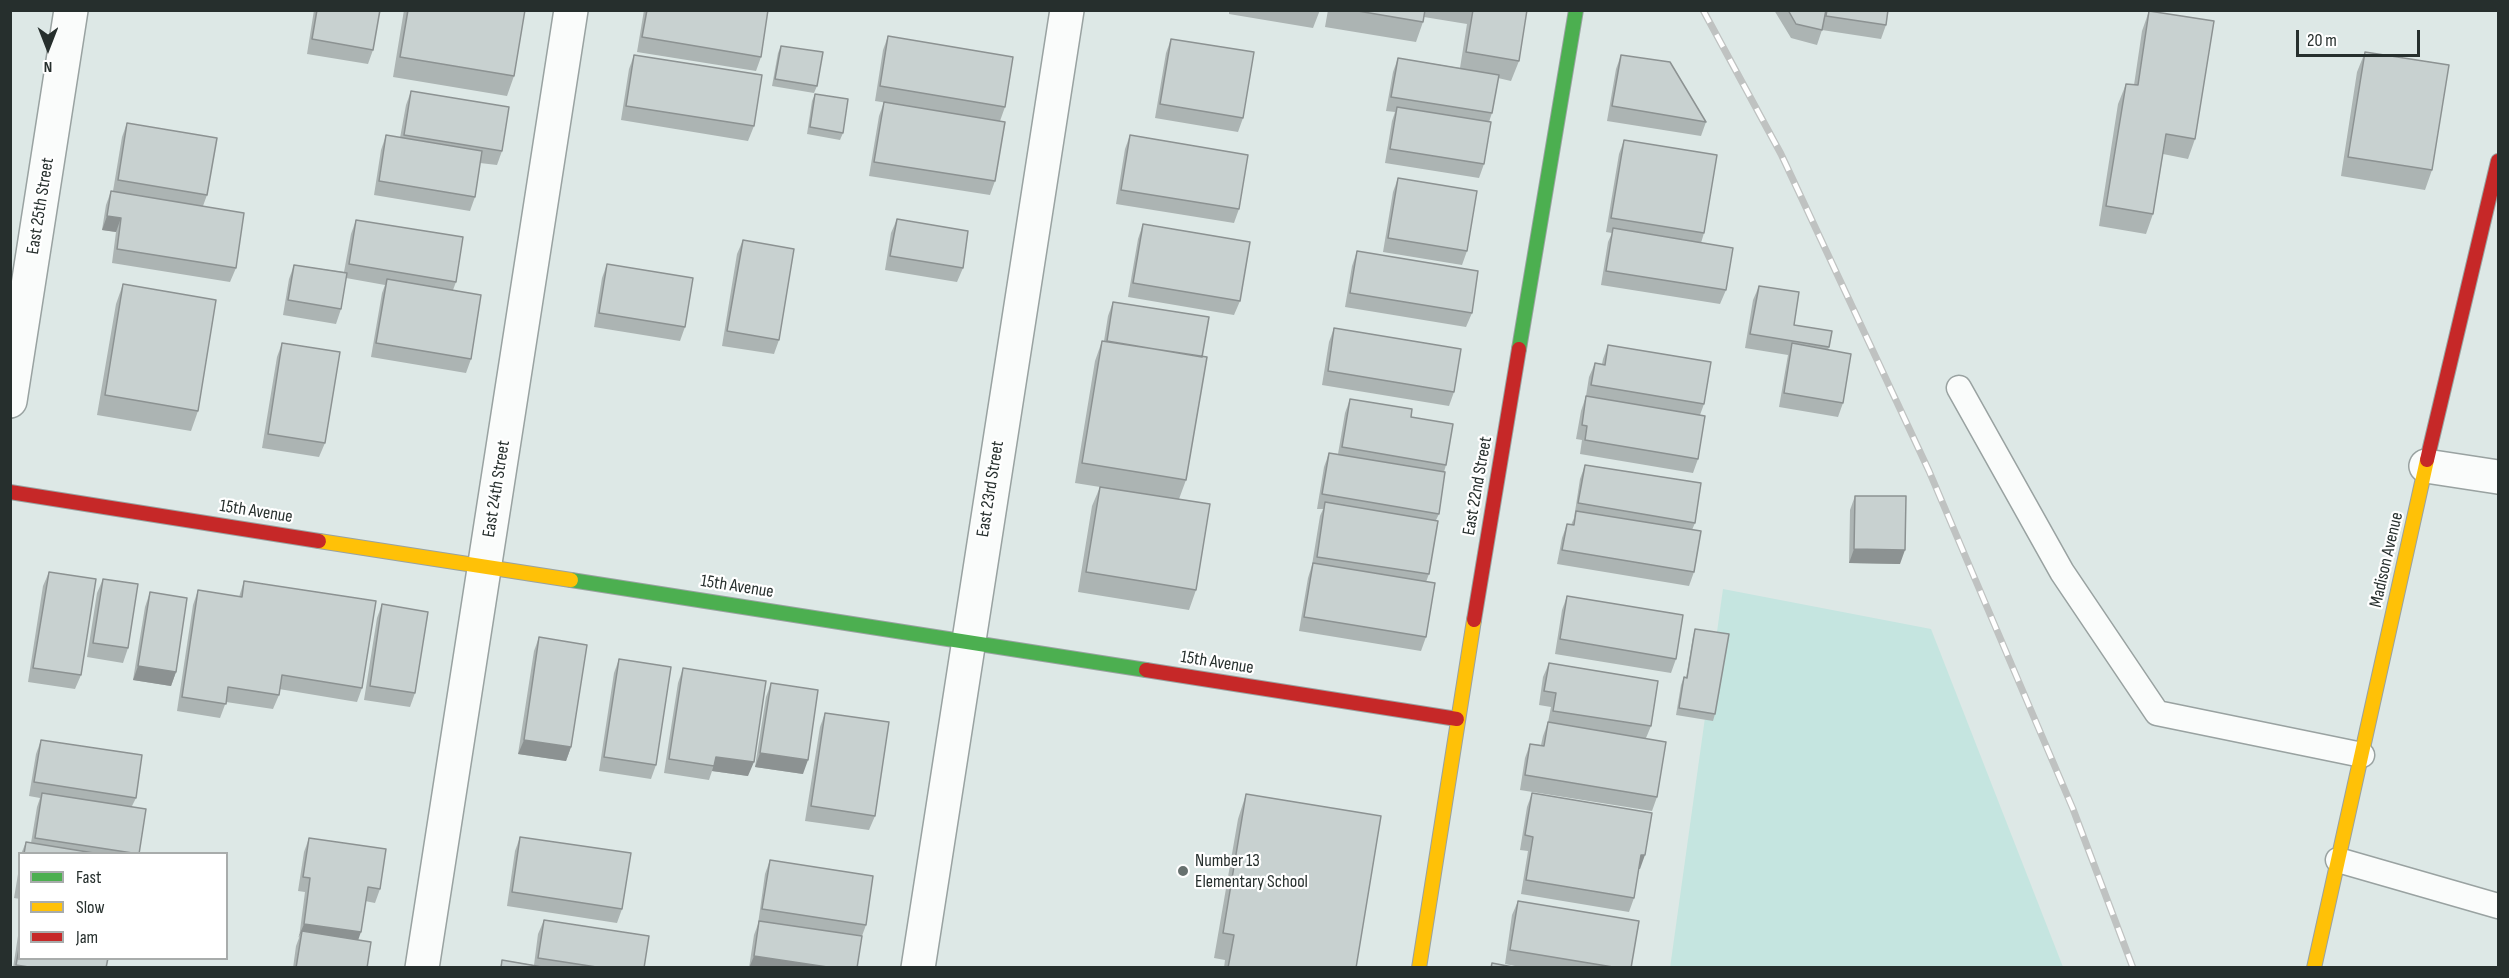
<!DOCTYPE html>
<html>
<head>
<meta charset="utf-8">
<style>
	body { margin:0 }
	#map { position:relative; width:2509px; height:978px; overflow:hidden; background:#dde8e6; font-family:"Sofia Sans Condensed",sans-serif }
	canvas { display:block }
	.frame { position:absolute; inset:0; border:12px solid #262f2d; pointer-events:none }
	.legend { position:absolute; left:18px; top:852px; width:210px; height:108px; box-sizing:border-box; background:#fff; border:2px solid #a8acab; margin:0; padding:8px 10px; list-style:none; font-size:18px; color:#262f2d }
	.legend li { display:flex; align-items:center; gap:12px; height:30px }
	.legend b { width:30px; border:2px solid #a8acab }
	.north { position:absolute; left:18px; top:18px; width:60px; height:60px; -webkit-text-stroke:4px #fff; paint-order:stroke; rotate:180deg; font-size:16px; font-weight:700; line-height:24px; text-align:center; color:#262f2d }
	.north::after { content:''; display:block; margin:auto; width:21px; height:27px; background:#262f2d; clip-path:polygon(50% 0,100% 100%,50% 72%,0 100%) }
	.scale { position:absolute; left:2296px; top:30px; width:124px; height:27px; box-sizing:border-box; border:3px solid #262f2d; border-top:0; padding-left:8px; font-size:18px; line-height:21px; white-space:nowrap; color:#262f2d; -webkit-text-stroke:4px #fff; paint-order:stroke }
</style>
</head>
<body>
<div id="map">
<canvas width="2509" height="978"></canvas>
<div class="frame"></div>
<ul class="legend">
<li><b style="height:8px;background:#4caf50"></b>Fast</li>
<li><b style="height:8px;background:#ffc107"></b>Slow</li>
<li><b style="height:8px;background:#c62828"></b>Jam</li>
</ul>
<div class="north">N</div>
<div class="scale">20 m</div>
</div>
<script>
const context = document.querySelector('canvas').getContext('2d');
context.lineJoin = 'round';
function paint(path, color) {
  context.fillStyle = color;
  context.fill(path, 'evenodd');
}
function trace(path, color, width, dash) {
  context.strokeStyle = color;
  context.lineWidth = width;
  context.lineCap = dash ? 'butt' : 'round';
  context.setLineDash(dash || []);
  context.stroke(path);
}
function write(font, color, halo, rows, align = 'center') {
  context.font = font + ' "Sofia Sans Condensed",sans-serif';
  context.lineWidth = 4.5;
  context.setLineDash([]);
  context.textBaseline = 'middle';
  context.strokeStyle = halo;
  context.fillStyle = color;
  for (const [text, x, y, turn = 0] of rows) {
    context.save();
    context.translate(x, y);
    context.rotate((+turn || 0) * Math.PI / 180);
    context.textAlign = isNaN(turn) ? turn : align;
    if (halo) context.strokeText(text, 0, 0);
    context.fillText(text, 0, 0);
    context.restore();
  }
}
paint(new Path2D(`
	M1723,589L1931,629L2063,967L1670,968Z`), '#c5e5e0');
const lane = new Path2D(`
	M1959,388L2062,572L2157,713L2362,755
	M2338,860L2498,906`);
const street = new Path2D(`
	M10,401L71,10
	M2426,466L2498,477
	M422,968L571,10
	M918,968L1067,10`);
const fast = new Path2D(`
	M1519,349L1576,10
	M571,580L1146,670`);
const slow = new Path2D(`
	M319,541L571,580
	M1419,968L1474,620
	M2314,968L2427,460`);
const jam = new Path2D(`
	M2427,460L2498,161
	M10,492L319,541
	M1474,620L1519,349
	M1146,670L1457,719`);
trace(lane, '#99a2a1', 27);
trace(street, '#99a2a1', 36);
trace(fast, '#99a2a1', 16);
trace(slow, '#99a2a1', 16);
trace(jam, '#99a2a1', 16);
trace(lane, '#fafcfb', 24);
trace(street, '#fafcfb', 33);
trace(fast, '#4caf50', 14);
trace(slow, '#ffc107', 14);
trace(jam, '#c62828', 14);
const rail = new Path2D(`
	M1703,10L1781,154L1929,471L2073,809L2133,968`);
trace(rail, '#bfc2c1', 7);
trace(rail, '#fff', 4.5, [14]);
paint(new Path2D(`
	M314,10H380L373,50L368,64L307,54Z
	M404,10H525L514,76L507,96L393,77Z
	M644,10H768L761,57L756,71L637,52Z
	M1229,10H1320L1313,28L1229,14Z
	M1328,10H1425L1423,22L1416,42L1325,27Z
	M1425,10H1527L1519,61L1511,81L1498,78L1492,113L1489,122L1484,164L1479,178L1385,163L1392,121L1395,112L1386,111L1393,72L1398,58L1460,68L1467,24L1424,17Z
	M1774,10H1888L1886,25L1881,39L1822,30L1817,45L1791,38Z
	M2149,11L2195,139L2188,159L2163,154L2153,214L2146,234L2099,226L2118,104L2126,84L2134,85L2142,31Z
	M888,36L1005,107L1000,121L995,181L990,195L869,176L879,116L884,102L907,106L875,101L883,50Z
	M1171,39L1243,118L1238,132L1155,118L1166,53Z
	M781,46L817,86L814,93L772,86L778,53Z
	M2365,52L2432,170L2425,190L2341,176L2357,72Z
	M634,55L754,126L748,141L621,120L629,69Z
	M1621,55L1706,122L1701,136L1607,121L1616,69Z
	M411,91L502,151L497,165L480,163L475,197L470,211L374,195L381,150L386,135L400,138L406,105Z
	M815,94L843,133L840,140L807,134L812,101Z
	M127,123L207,195L203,206L236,268L230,282L112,263L116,232L102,230L106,205L111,191H113L122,137Z
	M1130,135L1239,209L1234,223L1116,204L1125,149Z
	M1624,140L1704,233L1701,243L1726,290L1720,304L1601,285L1608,242L1612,233L1606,232L1619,154Z
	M1398,178L1467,251L1462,265L1383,252L1393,192Z
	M897,219L963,268L957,282L885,270L891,233Z
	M356,220L456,282L453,290L471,359L466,373L371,357L382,293L385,285L346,278L341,309L336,324L283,315L289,279L294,265L344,272L351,234Z
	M1143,224L1240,301L1234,315L1128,297L1138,239Z
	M743,240L779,340L774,354L722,346L737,254Z
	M1357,251L1472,313L1466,327L1345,307L1352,266Z
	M607,264L685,327L680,341L594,327L602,278Z
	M123,284L198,411L191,431L97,415L116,304Z
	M1759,286L1794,325L1829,347L1828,350L1843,403L1838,417L1779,407L1788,355L1745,348L1753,300Z
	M1113,302L1202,357L1186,480L1179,499L1196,590L1189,610L1078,592L1092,506L1100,487L1075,483L1095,361L1102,341H1104L1108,316Z
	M1334,328L1454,392L1449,406L1322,385L1329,342Z
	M282,343L325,443L319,457L262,448L277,357Z
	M1608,345L1704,404L1700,415L1698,459L1693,473L1580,454L1582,440L1576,439L1581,411L1586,396L1589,377L1595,363L1602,364L1603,359Z
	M1350,399L1411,417L1446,465L1444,472L1439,514L1436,520L1429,574L1426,582V637L1421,651L1299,631L1308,578L1312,565L1320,516L1323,509H1317L1324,467L1329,453L1338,454L1345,413Z
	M1585,465L1695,523L1692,530L1694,572L1689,586L1557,564L1562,538L1567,524L1571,525L1574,518L1580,479Z
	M1855,496L1900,564L1849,563L1850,510Z
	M49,572L81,675L75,689L28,682L43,586Z
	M103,579L128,648L123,663L87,657L97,593Z
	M244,581L362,688L357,702L279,689V695L273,709L226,702L220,718L177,711L193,605L198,590L239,597Z
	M150,592L176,672L171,686L133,680L145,607Z
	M1567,596L1676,659L1671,673L1555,654L1562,610Z
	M382,604L415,693L410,707L364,700L377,618Z
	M1695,629L1715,714L1713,721L1676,715L1681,685L1684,677L1686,678L1693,636Z
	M539,637L571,747L566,761L518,754L534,651Z
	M619,659L656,765L651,779L599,771L614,673Z
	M1549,663L1651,726L1646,738L1657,797L1652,811L1520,790L1525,758L1530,744L1541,745L1543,736L1548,722L1551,707L1539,705L1543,677Z
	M683,668L748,776L712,771L709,780L664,773L678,683Z
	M771,683L803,774L755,767L766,697Z
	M825,713L875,816L869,830L805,821L820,727Z
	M41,740L136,798L132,806L139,854H21L26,842L31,843L37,807L40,798L29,796L36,754Z
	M1532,793L1640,869H1638L1634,898L1629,912L1521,894L1528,851L1520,850L1527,807Z
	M1246,794L1356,968H1224L1225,960L1214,958L1238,819Z
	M520,837L622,909L617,923L507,906L515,851Z
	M309,838L380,889L375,903L365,901L358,940L367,968H293L296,946L299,938L305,892L298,891L304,852Z
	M770,860L866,925L862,936L857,968H749L754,935L758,924L765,874Z
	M20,862V899L14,898Z
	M1518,901L1631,968H1525L1505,964L1512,915Z
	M544,920L644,968H500L502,960L534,965L538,934Z
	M20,923V958L106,968H13Z`), '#acb4b3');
paint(new Path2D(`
	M107,216L121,218L116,232L102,230Z
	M1854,549L1905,550L1900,564L1849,563Z
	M138,666L176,672L171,686L133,680Z
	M524,740L571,747L566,761L518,754Z
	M760,753L808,760L803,774L755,767Z
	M716,757L754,762L748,776L712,771Z
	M1641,855H1645L1640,869H1636Z
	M304,924L361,932L356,946L302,931L298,938Z
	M754,956L834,968H749Z`), '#8c9292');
const building = new Path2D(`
	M317,10H380L373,50L312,39Z
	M408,10H525L514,76L400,57Z
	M647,10H768L761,57L642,37Z
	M1352,10H1425L1423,22Z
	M1473,10H1527L1519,61L1466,52Z
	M1788,10H1826L1822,30L1796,24Z
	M1827,10H1888L1886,25L1826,16Z
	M2149,11L2214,21L2195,139L2166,134L2153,214L2106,206L2126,84L2138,85Z
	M888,36L1013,57L1005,107L880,86Z
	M1171,39L1254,52L1243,118L1160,104Z
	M781,46L823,52L817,86L775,79Z
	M2365,52L2449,65L2432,170L2348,157Z
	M634,55L762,75L754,126L626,106Z
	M1621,55L1670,62L1706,122L1612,106Z
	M1398,58L1499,75L1492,113L1391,97Z
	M411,91L509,107L502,151L404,135Z
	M815,94L848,99L843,133L810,127Z
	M884,102L1005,122L995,181L874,162Z
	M1397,107L1491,122L1484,164L1390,149Z
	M127,123L217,138L207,195L118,180Z
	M386,135L482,151L475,197L379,181Z
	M1130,135L1248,155L1239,209L1121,190Z
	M1624,140L1717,155L1704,233L1611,218Z
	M1398,178L1477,191L1467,251L1388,238Z
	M111,191L244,213L236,268L117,249L121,218L107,216Z
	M897,219L968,231L963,268L890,256Z
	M356,220L463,237L456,282L349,264Z
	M1143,224L1250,242L1240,301L1133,283Z
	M1613,228L1733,248L1726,290L1606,271Z
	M743,240L794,249L779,340L727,331Z
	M1357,251L1478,271L1472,313L1350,293Z
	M607,264L693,278L685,327L599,313Z
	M294,265L347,273L341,309L288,300Z
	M387,279L481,295L471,359L376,343Z
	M123,284L216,300L198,411L105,395Z
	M1759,286L1799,292L1794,325L1832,331L1829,347L1750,334Z
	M1113,302L1209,317L1202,357L1107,341Z
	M1334,328L1461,349L1454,392L1328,371Z
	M1102,341L1207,357L1186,480L1082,463Z
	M282,343L340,352L325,443L268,434Z
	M1792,343L1851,354L1843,403L1784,393Z
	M1608,345L1711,362L1704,404L1591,385L1595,363L1605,365Z
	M1586,396L1705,416L1698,459L1585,440L1587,426L1582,425Z
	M1350,399L1412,409L1411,417L1453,424L1446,465L1342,447Z
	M1329,453L1445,472L1439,514L1322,494Z
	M1585,465L1701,483L1695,523L1578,503Z
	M1100,487L1210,504L1196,590L1086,572Z
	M1855,496H1906L1905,550L1854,549Z
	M1325,502L1438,521L1429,574L1317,557Z
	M1576,511L1701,531L1694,572L1562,550L1567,524L1574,525Z
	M1313,563L1435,583L1426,637L1304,617Z
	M49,572L96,579L81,675L33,668Z
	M103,579L138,584L128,648L93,643Z
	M244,581L376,601L362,688L282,675L279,695L228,687L226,704L182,697L198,590L242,597Z
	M150,592L187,598L176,672L138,666Z
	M1567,596L1683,615L1676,659L1560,639Z
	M382,604L428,612L415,693L370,686Z
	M1695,629L1729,634L1715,714L1679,708L1684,677L1687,678Z
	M539,637L587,645L571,747L524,740Z
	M619,659L671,667L656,765L604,757Z
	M1549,663L1658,681L1651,726L1553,711L1556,693L1544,691Z
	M683,668L766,681L754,762L716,757L714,766L669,759Z
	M771,683L818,690L808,760L760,753Z
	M825,713L889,722L875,816L811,806Z
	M1548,722L1666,742L1657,797L1525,775L1530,744L1544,746Z
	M41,740L142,755L136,798L34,782Z
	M42,793L146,809L139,854L35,838Z
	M1532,793L1652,813L1645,855H1641L1634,898L1526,880L1533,837L1525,835Z
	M1246,794L1381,816L1356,968H1228L1234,935L1223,933Z
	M520,837L631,853L622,909L512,892Z
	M309,838L386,849L380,889L368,887L361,932L304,924L310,878L303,877Z
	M26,842L100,854H24Z
	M770,860L873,876L866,925L762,909Z
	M1518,901L1639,921L1631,968H1619L1510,950Z
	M544,920L649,936L644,968H603L538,958Z
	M759,921L862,936L857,968H834L754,956Z
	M302,931L371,942L367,968H296Z
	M20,943V958H108L106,968H35L16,965Z
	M502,960L548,968H501Z
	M1492,963L1518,968H1491Z`);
paint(building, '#c8d1d0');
trace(building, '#8c9292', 1.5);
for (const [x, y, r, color] of [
	[1183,871,6,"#66706e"]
]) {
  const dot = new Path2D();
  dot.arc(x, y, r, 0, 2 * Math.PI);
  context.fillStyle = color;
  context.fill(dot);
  trace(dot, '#fff', 2);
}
write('18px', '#262f2d', '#fff', [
	["East 25th Street",41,206,-81],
	["East 22nd Street",1478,486,-80],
	["East 24th Street",497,489,-81],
	["East 23rd Street",991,489,-81],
	["15th Avenue",256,512,9],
	["Madison Avenue",2387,560,-77],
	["15th Avenue",737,587,9],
	["15th Avenue",1217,663,9]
]);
write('18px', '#262f2d', '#fff', [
	["Number 13",1195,861],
	["Elementary School",1195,882]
], 'left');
</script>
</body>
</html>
